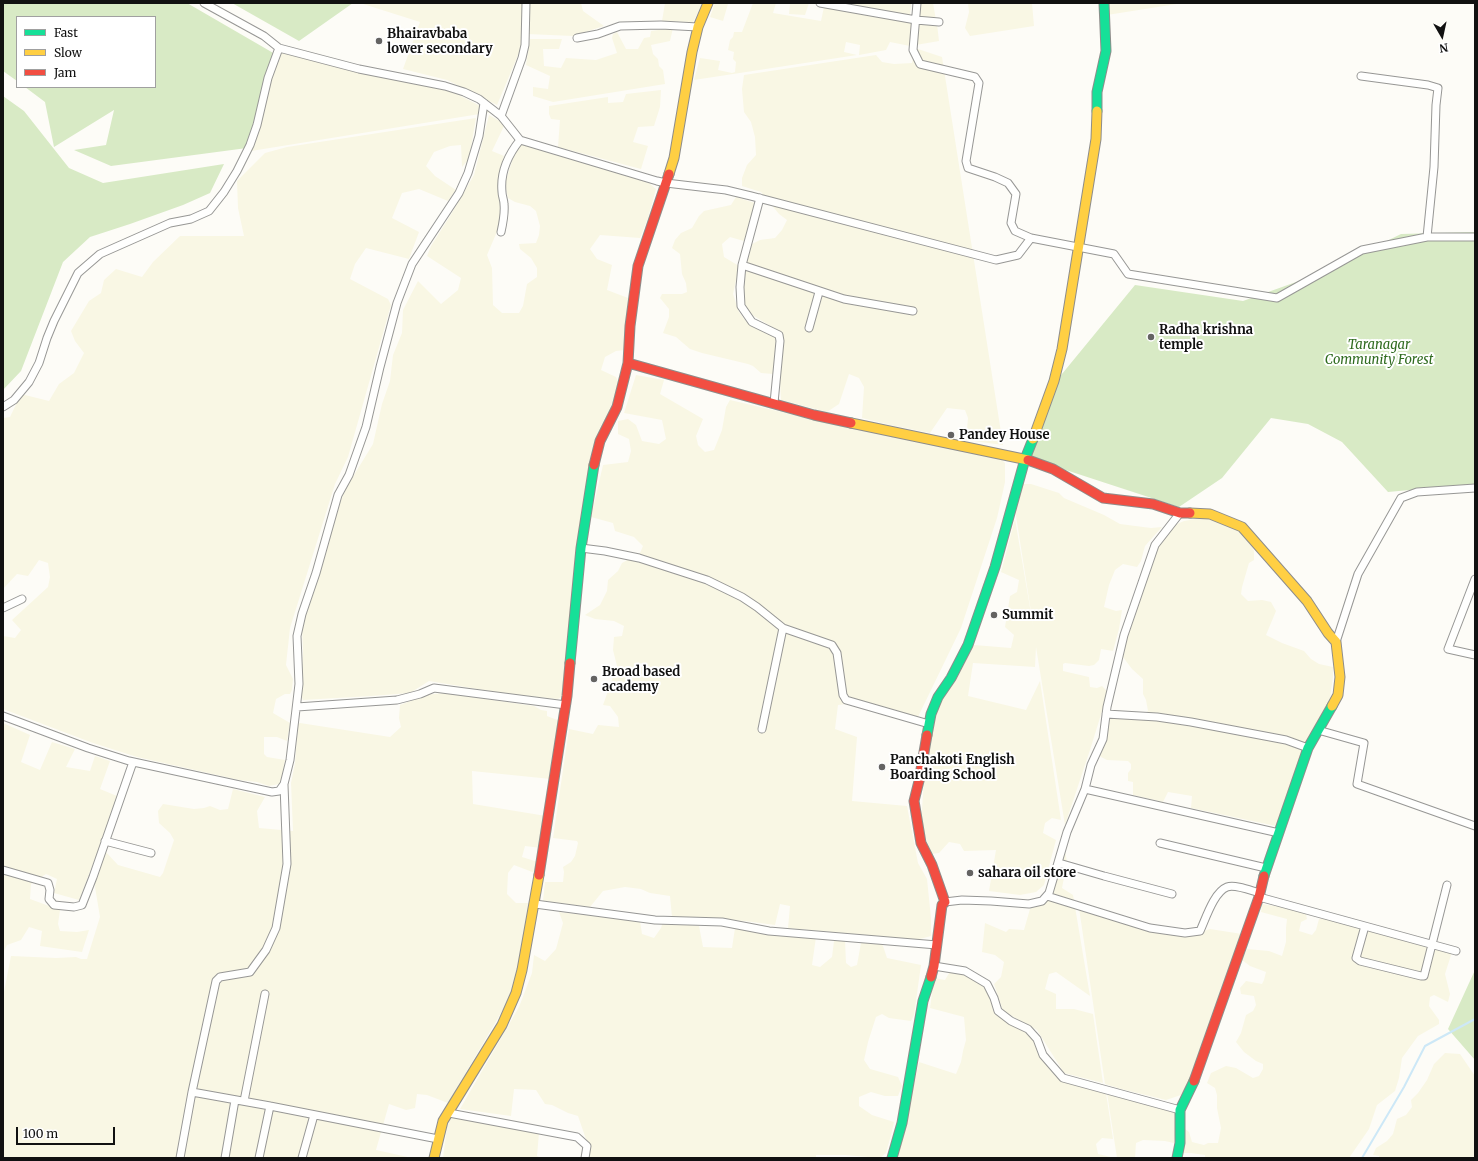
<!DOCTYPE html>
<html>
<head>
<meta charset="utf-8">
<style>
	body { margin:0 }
	#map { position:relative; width:1478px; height:1161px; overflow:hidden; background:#fdfcf7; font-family:Merriweather,serif }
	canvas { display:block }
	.frame { position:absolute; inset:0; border:4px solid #111; pointer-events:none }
	.legend { position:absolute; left:16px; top:16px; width:140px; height:72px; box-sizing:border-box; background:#fff; border:1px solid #a0a0a0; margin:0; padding:5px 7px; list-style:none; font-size:12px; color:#111 }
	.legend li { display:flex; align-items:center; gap:8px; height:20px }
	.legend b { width:20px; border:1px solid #a0a0a0 }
	.north { position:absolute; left:1422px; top:16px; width:40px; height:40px; -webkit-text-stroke:3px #fff; paint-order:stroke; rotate:171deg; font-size:11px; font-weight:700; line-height:16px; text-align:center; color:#111 }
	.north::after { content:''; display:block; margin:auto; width:14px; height:18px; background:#111; clip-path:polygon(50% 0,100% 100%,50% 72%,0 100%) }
	.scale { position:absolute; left:16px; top:1127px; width:99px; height:18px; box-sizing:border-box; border:2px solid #111; border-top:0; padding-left:5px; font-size:12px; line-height:14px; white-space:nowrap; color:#111; -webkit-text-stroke:3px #fff; paint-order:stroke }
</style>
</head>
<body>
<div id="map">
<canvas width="1478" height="1161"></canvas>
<div class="frame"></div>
<ul class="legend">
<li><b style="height:5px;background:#16e098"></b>Fast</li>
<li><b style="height:5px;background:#ffcf43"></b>Slow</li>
<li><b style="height:5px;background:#f24e42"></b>Jam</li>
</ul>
<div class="north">N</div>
<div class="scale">100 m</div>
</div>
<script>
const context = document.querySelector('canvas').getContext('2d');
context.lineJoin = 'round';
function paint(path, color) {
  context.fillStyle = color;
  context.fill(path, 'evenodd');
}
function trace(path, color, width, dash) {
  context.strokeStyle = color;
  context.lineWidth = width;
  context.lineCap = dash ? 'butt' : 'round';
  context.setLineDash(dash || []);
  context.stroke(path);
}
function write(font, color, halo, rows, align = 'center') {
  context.font = font + ' Merriweather,serif';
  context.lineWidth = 4;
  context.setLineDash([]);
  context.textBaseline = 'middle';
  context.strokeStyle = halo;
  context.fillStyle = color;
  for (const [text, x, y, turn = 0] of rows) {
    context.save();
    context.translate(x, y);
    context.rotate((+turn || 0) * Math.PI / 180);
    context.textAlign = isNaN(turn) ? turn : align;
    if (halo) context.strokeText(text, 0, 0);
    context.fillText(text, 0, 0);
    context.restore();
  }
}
paint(new Path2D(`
	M360,3H581L583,11L604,26L573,36L527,34L497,105L447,80L403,69L420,22Z
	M665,3H703L693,22L662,21Z
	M715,3L728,4L723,21L710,17Z
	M753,3H776L773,13L821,21L824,7L937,24L939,41L910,46L890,42L886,50L859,55L860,45L846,42L844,52L857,55L694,80L700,58L720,61L718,70L732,73L735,72L736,62L733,59L734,52L728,50L730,40L733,37L734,32H742Z
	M789,3H809L805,15L789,14L790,4Z
	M835,3H911L910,15Z
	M919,3H933L936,20L918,17Z
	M968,3H1032L1034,26L970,36L965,28L969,12Z
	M1107,3H1183L1107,15Z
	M673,28L670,41L651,45L653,54L658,59L659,66L663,70L665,84L553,102L533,96V87L548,89L550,76L526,65L530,39H562L559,49H543L544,66L561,68L566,58L596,60L617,53L612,38L613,34L617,32L626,49H638L644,38L650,37L651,31Z
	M915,48L942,57L1003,445L966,440L968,418L965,410L947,408L930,433L890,425L862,418L864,387L859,378L849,374L839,404L827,412L781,400L780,382L782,333L749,313L743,301L741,284L752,244L760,240L775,238L782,230L787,220L779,214L761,192L742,186V178L747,165L756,155L755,137L751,122L744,112L742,89L744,75L876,55L882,62L894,64L912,63Z
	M277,49L390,79L449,90L492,112L245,152Z
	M661,90L660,107L654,126L638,127L633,142L648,146L641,169L558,147L560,120L551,119L549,114V106L608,97V103L623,102L626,94Z
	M489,115L505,124L492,151L504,156L500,175L501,209L499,227L487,255L492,268L493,305L502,313H519L523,306L527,284L537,277V268L531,258L520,249L519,244L536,243L539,235L540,226L536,211L530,206L515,202L508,198L505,183L515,152L523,143L555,155L624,174L649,183L656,189L648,218L640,238L600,235L590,249L597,259L612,265L607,290L628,298L625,350L616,351L605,357L601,370L616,377L620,385L617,400L594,445L563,696L558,699L508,694L429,681L410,693L371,696L303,700L301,695L303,652L302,625L333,520L346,488L373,444L382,404L390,381L393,355L402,333L403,310L418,281L441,304L458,290L461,278L427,256L431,246L450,216L474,175Z
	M476,118L469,159L462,167L461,145L450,146L434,152L426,166L435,176L456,190L448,201L419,189L402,193L392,218L419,232L409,259L366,248L355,264L350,279L388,299L391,305L348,457L335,484L290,628L286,665L293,679L292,690L290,694H285L276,699L273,713L290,723L287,741L277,737H264V754L267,757L285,760L282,778L279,784L269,786L257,782L239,780L137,757L93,743L3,709V636L15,638L21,630L12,620L48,587L50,577L48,563L39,560L28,576L17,574L3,589V418L10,417L21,394L49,401L59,384L74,373L84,353L75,341L71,331L89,301L101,293L104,280L116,269L142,277L153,262L180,236H244L238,208L237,181L265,153L287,147Z
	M736,197L755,203L757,210L744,241L730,237L722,244L724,257L739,266L733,294L739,312L745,320L754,327L775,336L776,340L773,374L761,373L753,366L748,364L702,353L690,349L676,337L663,333L669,317V309L660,298L662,294H682L687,292L686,283L682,274L680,254L672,248L675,240L681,233L692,228L699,216L704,211L731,205Z
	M636,375L664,380L660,394L703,419L696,436L698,445L705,452L714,450L722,430L726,407L730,400L807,418L1002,460L1005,463V482L997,518L961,628L917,719L864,702L838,705L835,729L857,737L852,801L907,806L918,863L927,879L931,918V936L916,940L788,928L790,906L780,904L775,925L745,921L672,917L670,896L650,893L641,889L625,887L603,891L590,907L543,901L545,882H563L564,872L563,867L571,862L575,856L578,843L577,841L553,838L569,729L593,734L598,725L619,727L618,717L610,706L603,705L617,666L613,650L614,637L622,636L624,626L614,621L595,619L585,615L600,605L607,591L608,580L618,571L622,563L640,553L643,546L634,537L615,531L613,523L591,517L603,465L628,462L631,451L629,439L618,434V421L628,419L636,425L642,441L659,444L666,439L662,420L624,413Z
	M1023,484H1031L1059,493L1064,498L1104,515L1120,524L1151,528L1162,527L1145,546L1141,561L1137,567L1123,564L1115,570L1109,585L1104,607L1116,611L1122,610L1119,629L1113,651L1101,649L1099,660L1094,665L1089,666L1065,663L1063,664V671L1089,677L1090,687L1097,688L1102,686L1108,692L1090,750L1065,825L1036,647L1035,667L973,663L968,696L1026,710L1040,681L1061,820L1052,818L1045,823L1043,833L1056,840L1044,885L1036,892L1020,895L989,891L996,850L964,851L960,844L949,842L939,853L931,854L921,823L924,780L933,722L942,700L955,682L974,645L1011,648L1014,635L1005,627L1010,596L1017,592L1019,580L1001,572L1015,519L1034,631L1016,516V500Z
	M1207,517L1218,520L1248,536L1254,551V560L1249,563L1242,587L1241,594L1248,601L1262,600L1271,602L1276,611L1266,635L1282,643L1304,651L1311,659L1319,664L1333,667V677L1330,698L1309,738L1276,826L1191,808L1192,796L1168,792L1163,802L1133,795V782L1128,781V773L1131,769V764L1128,761L1107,760L1099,756L1110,715L1141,717L1148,711L1146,700L1143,694V679L1132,669L1123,657L1122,647L1155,549L1169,529L1177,524L1184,521Z
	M444,693L534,706L541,710L547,711V716L560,721L551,779L472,771L473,804L546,816L541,848L525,846L522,857L538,862L535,873L514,865L508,873L507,894L516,903H530L514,991L448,1103L427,1095L417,1094L415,1108L406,1110L389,1104L376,1150L412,1158H3V997L11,956L56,958L76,957L81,959H87L100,917L95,887V877L104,850L118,865L160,877L163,873L174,840L170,833L159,823L158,811L163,804L194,809L204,808L210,806L220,810L228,809L233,789L265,797L257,811L259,828L293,831L291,783L295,763L298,724L300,723L390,737L401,727L399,718L400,705L425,695Z
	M3,723L30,735L21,762L40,770L52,742L75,749L66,767L90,771L95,756L110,761L100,789L117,796L103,838L79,900L54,893L57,879L46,874L31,884L30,899L60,910L58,924L60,931L77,932L89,930L82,952L40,946L42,931L29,927L21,940L7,945L3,953Z
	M1065,850L1067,862L1062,888L1073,895L1090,996L1056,972L1049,974L1045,989L1056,994V1009H1074L1093,1014L1103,1083L1064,1073L1037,1030L1003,1011L994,984L1001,977L1004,962L995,955L982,952L985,923L1006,932L1009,929L1024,930L1030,909L1043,901Z
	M1262,904L1293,909L1306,914L1307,919L1301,922L1299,931L1312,935L1316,930L1319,919H1331L1452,952L1445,974L1450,994L1448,1002L1434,995L1430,997L1429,1006L1439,1020V1024L1418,1036L1402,1058L1399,1078L1395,1091L1377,1105L1369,1129L1349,1158H1205V1155L1191,1153H1181L1184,1128L1189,1132L1192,1142L1204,1145L1208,1143H1218L1221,1128L1217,1108V1095L1215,1088L1207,1083L1211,1073L1226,1066L1236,1068L1253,1078L1259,1076L1263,1069V1064L1256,1061L1244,1052L1236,1042L1241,1033L1246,1015L1253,1011L1256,1005L1254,996L1241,994L1240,988L1246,981L1262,984L1264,980L1266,972L1250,966L1242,960L1247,949L1269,951L1282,956L1286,942V928L1287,919L1261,912Z
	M1079,908L1128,922L1201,932L1210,929L1242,934L1192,1075L1181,1095L1166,1100L1121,1089L1105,1084Z
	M559,912L640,921L642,934L654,938L661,928L663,922L699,926L703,947L732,948L735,928L816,937L812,965L820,967L832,957L834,941L845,940L846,963L851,967L857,965L861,943H882L887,958L921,965L914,1015L911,1021L889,1018L882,1014L876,1017L868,1042L864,1060L870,1069L898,1077L902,1086L898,1096H885L871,1092L859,1097V1106L872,1115L894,1122L891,1135L886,1153L880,1158L845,1155H816V1158H588V1145L578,1116L568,1113L552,1105L545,1104L536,1090L514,1089L511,1116L460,1109L519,1007L532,973L534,955L545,961L556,949L563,923Z
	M951,970L965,973L983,984L991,998L993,1011L1026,1032L1036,1042L1040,1055L1052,1072L1059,1079L1075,1085L1106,1093L1113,1139L1102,1138L1096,1144L1098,1154L1115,1158H898L919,1062L956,1074L961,1062L963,1051L966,1040L964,1017L930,1008L934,978L945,980Z
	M1445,1053L1460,1054L1475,1076L1474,1121L1475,1123V1158H1379V1156L1373,1155L1376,1148L1387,1141L1393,1134L1397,1119L1406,1115L1412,1107L1411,1100L1418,1093L1427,1080L1434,1064Z
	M1107,1093L1175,1109L1177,1118L1174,1143L1165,1141L1143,1140L1136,1143L1135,1158H1117Z
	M452,1116L539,1133L537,1156L541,1158H443L447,1126Z`), '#f9f7e4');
paint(new Path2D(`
	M3,3H187L275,54L247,148L111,166L74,150L106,145L114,110L54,147L45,102L25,87H155V17H17V81L3,71Z
	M232,3H353L299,41Z
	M3,96L24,111L69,168L103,183L224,164L210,193L183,205L130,224L90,237L63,262L21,371L3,390Z
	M1475,232V484L1388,492L1342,442L1308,424L1271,418L1222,478L1179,507L1026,457L1048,391L1135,285L1243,301L1324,272L1401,234Z
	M1475,970V1060L1448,1029Z`), '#d8eac5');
trace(new Path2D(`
	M1362,1158L1404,1087L1425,1046L1475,1019`), '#cde8f7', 2);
const street = new Path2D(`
	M204,3L264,36L279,48L359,69L445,86L464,92L479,99L501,116L520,140L657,181L666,183L726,190L751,196L996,260L1018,255L1031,238
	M820,3L916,20L939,22
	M917,3L913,50L920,64L975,77L979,83L966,161L968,168L995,177L1008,183L1016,194L1011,223L1015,231L1031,238L1114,254L1128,274L1277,298L1362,250L1427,237H1475
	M577,38L598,34L620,26L661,25L698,27
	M1361,76L1428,85L1438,88L1436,105L1434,167L1427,237
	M501,116L522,58L525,45L526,3
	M760,198L742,265L740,287L741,306L752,322L779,335L780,341L774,403
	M501,232C503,223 505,213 504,204C504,200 502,196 502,192C500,172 508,155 520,140
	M742,265L844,299L913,311
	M809,328L819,292
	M3,407L14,400L29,382L39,363L47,338L54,321L78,273L100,254L170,223L191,219L209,211L224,192L237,171L250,145L257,125L268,78L279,48
	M581,548L605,551L639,558L707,580L742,597L757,607L783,628L832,645L837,653L843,695L846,700L929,724
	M1475,579L1448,649L1475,655
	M3,608L22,599
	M1336,642L1358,574L1401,498L1417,492L1475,488
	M297,707L397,700L420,694L434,688L566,705
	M1106,714L1157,717L1191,722L1286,740L1308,748
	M3,716L88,748L129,761L272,792L279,791L284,784L290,760L299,684L297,636L302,614L316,573L338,495L349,475L366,427L380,367L397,303L412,264L459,193L468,173L479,136L484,103
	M762,729L783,628
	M1318,730L1364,743L1357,784L1475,826
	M1085,789L1279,833
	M105,841L151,853
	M1160,843L1266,868
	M1059,863L1104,876L1172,894
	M3,870L48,883L50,890L49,899L54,905L74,907L82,905L93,877L133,762
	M1047,896L1150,928L1185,933L1200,931C1206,918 1214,892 1227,887C1235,884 1252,891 1260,893
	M1259,897L1456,951
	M945,902L962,900L991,901L1029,904L1042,901L1049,893L1067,832L1085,789L1091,765L1103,739L1107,707L1124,635L1155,545L1180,513
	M535,904L655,920L722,922L769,931L937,945
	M1365,926L1356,958L1360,961L1421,976H1424L1447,885
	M934,966L965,971L987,984L994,998L998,1011L1011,1021L1028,1029L1037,1039L1043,1055L1063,1078L1180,1110
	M192,1092L270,1106L438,1139
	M244,1101L265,994
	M449,1113L577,1137L587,1146L585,1158
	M180,1158L192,1092L216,981L220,977L250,972L266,950L276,928L287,864L284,785
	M225,1158L235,1100
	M259,1158L270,1106
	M302,1158L314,1115`);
const fast = new Path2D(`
	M1097,111V92L1106,51L1104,3
	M570,663L581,548L594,465
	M927,735L931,714L938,697L951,678L968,645L995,567L1025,459L1033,439
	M1264,876L1308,748L1332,706
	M892,1158L902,1123L923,1001L931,977
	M1177,1158L1180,1143V1110L1194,1081`);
const slow = new Path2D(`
	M669,174L674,158L692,52L698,27L708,3
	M851,423L1028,460
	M1033,439L1054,381L1062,349L1096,139L1097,111
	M1190,513L1210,514L1242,527L1307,601L1328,633L1336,642L1340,677L1338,695L1332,706
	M434,1158L443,1121L502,1025L516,993L522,970L539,875`);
const jam = new Path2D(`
	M628,363L814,415L851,423
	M1028,460L1053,469L1103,498L1153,504L1180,513H1190
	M594,465L600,441L617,407L628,363L630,326L638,266L669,174
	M927,735L919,781L914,801L921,843L932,865L945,902L942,905L934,966L931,977
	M539,875L567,696L570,663
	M1194,1081L1259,897L1264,876`);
trace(street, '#979795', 9);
trace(fast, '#8e8d8b', 11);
trace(slow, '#8e8d8b', 11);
trace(jam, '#8e8d8b', 11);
trace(street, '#fffffe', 7);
trace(fast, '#16e098', 9);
trace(slow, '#ffcf43', 9);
trace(jam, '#f24e42', 9);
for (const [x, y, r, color] of [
	[379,41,4,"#646362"],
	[1151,337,4,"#646362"],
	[951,435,4,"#646362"],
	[994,615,4,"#646362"],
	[594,679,4,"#646362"],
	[882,767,4,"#646362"],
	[970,873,4,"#646362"]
]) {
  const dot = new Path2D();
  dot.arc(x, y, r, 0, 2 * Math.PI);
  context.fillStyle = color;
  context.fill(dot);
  trace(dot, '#fff', 1.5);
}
write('bold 13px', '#111', '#fff', [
	["Bhairavbaba",387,34],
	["lower secondary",387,49],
	["Radha krishna",1159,330],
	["temple",1159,345],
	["Pandey House",959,435],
	["Summit",1002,615],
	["Broad based",602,672],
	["academy",602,687],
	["Panchakoti English",890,760],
	["Boarding School",890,775],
	["sahara oil store",978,873]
], 'left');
write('italic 13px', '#2f6b1f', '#fff', [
	["Taranagar",1379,345],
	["Community Forest",1379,360]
]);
</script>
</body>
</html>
